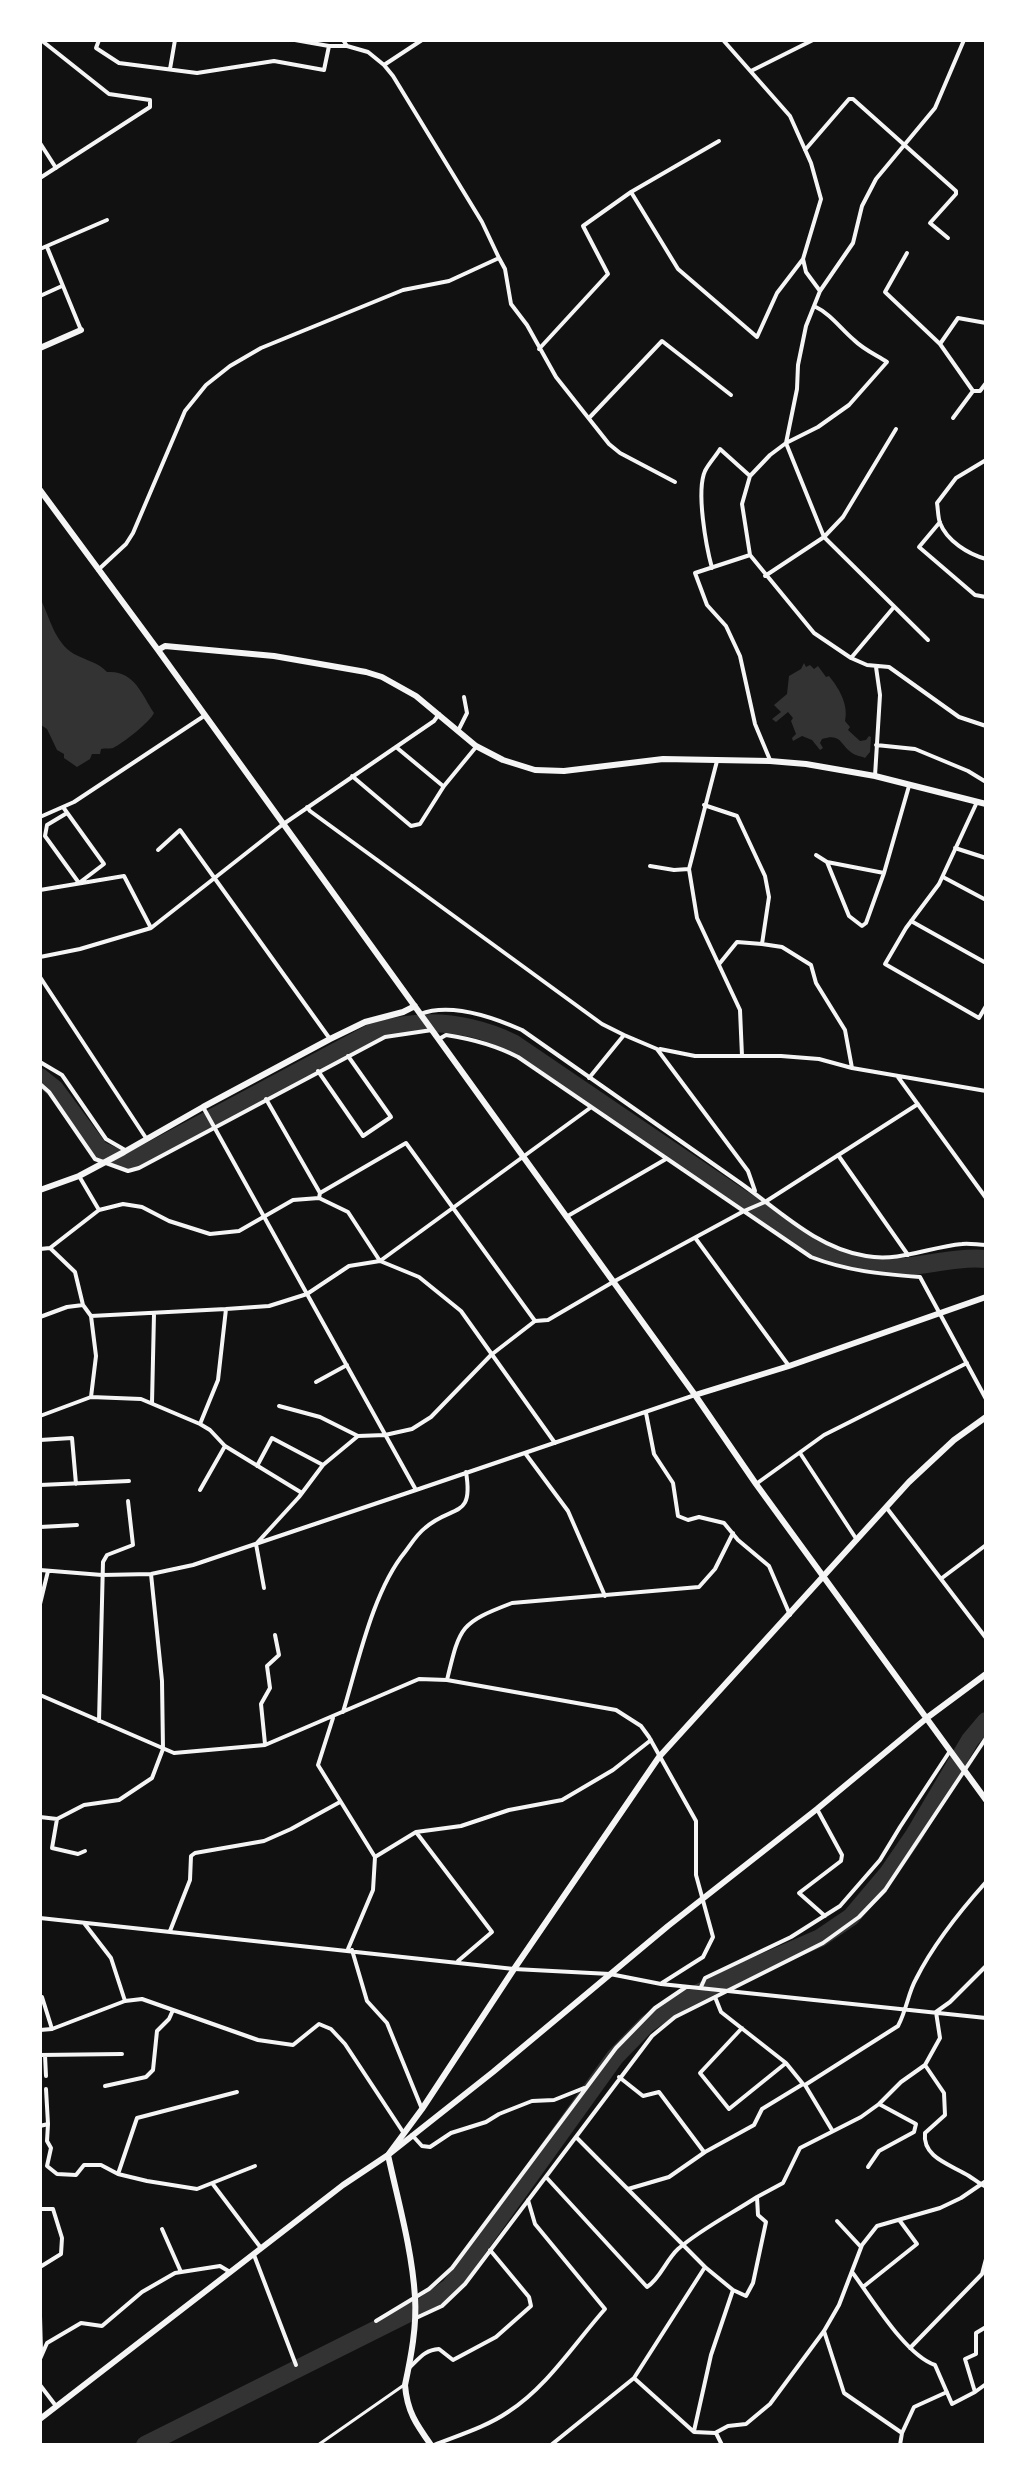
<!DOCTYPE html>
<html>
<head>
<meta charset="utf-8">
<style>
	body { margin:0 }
	#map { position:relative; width:1026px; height:2485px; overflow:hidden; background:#111; font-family:"PT Sans",sans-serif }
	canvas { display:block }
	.frame { position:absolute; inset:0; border:42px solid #fff; pointer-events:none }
</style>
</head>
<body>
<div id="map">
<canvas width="1026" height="2485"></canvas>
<div class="frame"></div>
</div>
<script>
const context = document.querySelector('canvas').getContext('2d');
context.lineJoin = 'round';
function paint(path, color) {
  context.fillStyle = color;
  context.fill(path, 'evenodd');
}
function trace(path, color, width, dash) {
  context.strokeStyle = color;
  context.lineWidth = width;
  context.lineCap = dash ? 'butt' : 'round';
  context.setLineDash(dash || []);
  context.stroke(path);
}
paint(new Path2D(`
	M40,598C50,617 54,642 74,654C87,661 98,662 107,672C134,670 141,693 154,713C150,722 122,744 113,748C109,749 105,748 101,749L100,754H92L90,759L77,767L64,758V754L57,750L47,729L41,725Z
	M804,663L806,667L810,665L814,669L818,666L826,677L829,676C838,687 849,704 845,721L850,727L848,730L860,741L866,740L869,736L871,737L870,752L865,758C861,756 856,756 852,753C839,744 842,733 822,739L820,743L823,748L820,750L812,740L802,736L793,741L792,738L796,734L791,721L793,718L788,712L776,722L772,719L781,712L774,705L787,694L789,676L801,669Z`), '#333');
trace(new Path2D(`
	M40,1077L55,1089L100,1150L128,1163L371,1033C420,1017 467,1021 513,1043L810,1245C841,1261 877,1270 912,1266C937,1263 960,1257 986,1259
	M145,2445L423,2306L450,2287L615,2057L647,2024L682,2001L737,1974L820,1938L851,1917L888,1873L914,1835L970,1740L986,1721`), '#333', 18);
trace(new Path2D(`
	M318,2445L404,2385`), '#f5f5f5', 3);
trace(new Path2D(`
	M99,40L96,48L119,63L197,73L274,61L324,70L329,46
	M295,40L329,46H347
	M343,40L347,46L368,52L384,65
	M422,40L384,65L393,76L482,222L499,258
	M170,69L175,40
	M751,71L813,40
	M40,143L56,168
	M805,150L849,99H853L956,191V194L930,223L948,238
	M40,178L150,107V100L109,94L41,40
	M631,192L719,141
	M47,247L81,330
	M40,249L107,220
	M907,253L885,292L940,344L958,318L986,323
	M803,259L806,272L820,291L806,326L798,365L797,389L786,443L824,537L928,640
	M820,291L853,243L862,206L876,179L935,108L964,40
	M40,296L62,286
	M814,306C831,314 840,328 854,340C863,349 876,355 887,362L849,405L818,427L786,443L770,455L750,476L742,504L750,555L814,633L851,658
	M940,344L973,391H980L986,383
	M539,349L608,274L583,226L631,192L678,269L757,337L777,293L803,259L821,199L811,163L790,116L723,40
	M590,417L662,341L731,395
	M953,418L973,391
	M986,460L956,478L937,503C938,509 938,518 940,523C947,541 968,554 986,559
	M940,522L919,547L975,595L986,597
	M750,555L695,573L707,605L726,626L740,656L755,724L770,760
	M712,568C706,546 696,491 705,471C709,463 716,456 720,449L750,476
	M98,570L126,544L133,533L185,411L206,385L230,366L261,348L403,290L449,281L499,258L505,269L511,304L527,325L556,377L609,444L620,453L675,482
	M765,576L824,537L843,517L896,429
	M894,607L851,658L867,665L889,667L959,717L986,726
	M458,731L467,713L464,697
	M876,745L915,749L968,771L986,782
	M396,747L443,786
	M717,761L689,869L697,918L740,1010L742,1056
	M352,776L411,826L420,824L444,786L476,747
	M875,776L880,695L876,667
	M977,802L939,884L906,928L885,964L979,1018L986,1006
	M704,805L737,816L765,876L769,897L762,944L782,947L811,965L816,983L845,1030L852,1068L986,1091
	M63,807L104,864L79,883L45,836L47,825L67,813
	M307,807L310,811L602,1024L624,1035
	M40,817L74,802L204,716
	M955,848L986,858
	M158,850L180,830L330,1039
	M816,855L827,862L884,873
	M827,862L849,916L862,926L866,923L884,873L909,786
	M650,866L674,870L689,869
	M943,877L986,900
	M40,890L124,876L151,928
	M911,921L986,963
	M40,957L80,949L151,928L282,825L434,721L439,714
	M720,963L737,942L762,944
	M40,977L146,1138
	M420,1014C451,1002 493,1017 522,1030C593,1080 665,1130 736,1180C777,1208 815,1248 866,1256C900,1262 929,1247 962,1244C970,1243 978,1245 986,1245
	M439,1039L446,1035C472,1039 495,1045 518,1057L811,1257C847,1271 881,1274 920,1277L986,1399
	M660,1049L695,1056H781L819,1059L852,1068
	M40,1062L62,1075L106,1139L125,1150
	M318,1071L363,1136L391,1117L348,1056
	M898,1077L986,1198
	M589,1078L624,1035L657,1049L748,1171L755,1191
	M40,1084L49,1092L95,1159L128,1171L139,1168L385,1037L432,1030
	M266,1099L320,1193
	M203,1107L416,1490L695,1395
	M838,1155L908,1255
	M79,1176L99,1210
	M319,1198L320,1193L406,1143L535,1321
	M566,1217L666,1159
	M696,1239L789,1366
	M50,1248L75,1272L83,1305L91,1316
	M40,1249L50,1248L99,1210L123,1204L142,1207L169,1221L210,1234L239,1231L293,1200L319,1198L348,1212L380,1261L419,1277L461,1311L555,1443
	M40,1317L67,1307L83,1305
	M316,1382L347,1365
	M91,1397L96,1356L91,1316L226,1309
	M152,1403L154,1314
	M279,1406L320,1417L358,1436
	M646,1413L654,1454L673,1483L678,1516L688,1520L699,1517L724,1523L738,1540L769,1566L790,1615
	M40,1416L91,1397L141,1399L200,1424L210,1430L225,1446L302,1493
	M200,1424L218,1380L226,1309L269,1306L307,1294L349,1266L380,1261L590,1108
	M40,1440L72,1438L76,1484
	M525,1453L568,1511L605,1596
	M800,1453L857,1540
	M257,1466L272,1438L323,1465
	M756,1484L824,1435L967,1363
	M40,1485L129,1481
	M200,1490L225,1446
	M886,1507L986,1638
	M40,1527L77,1525
	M40,1570L102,1575L151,1574L193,1565L416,1490
	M942,1578L986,1545
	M264,1588L256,1544L299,1497L323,1465L358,1436L385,1435L412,1429L431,1417L491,1355L535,1321L548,1320L613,1282L744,1211L765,1202L918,1104
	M40,1604L48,1571
	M447,1680C460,1626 460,1623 512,1603L699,1587L715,1569L733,1533
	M40,1695L174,1753L265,1745L419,1679L447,1680L616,1710L641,1726L649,1737L696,1821V1875L713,1937L703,1957L662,1983
	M343,1712C358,1663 373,1591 405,1552C411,1544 417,1534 425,1528C452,1504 474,1520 466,1472
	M333,1718L318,1765L375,1857
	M99,1721L103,1562L107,1555L133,1545L128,1501
	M265,1744L261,1704L270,1688L267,1666L279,1655L275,1635
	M817,1809L842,1855L841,1861L799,1893L825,1916
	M40,1817L57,1819L84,1805L119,1800L152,1778L163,1749L162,1681L151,1574
	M57,1819L52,1848L78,1854L85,1851
	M416,1832L492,1932L458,1961
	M40,1918L514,1969L610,1974L661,1984L986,2018
	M84,1923L111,1958L125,2001
	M170,1931L190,1880L191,1856L195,1853L264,1841L291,1829L340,1802
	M348,1949L373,1890L375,1857L416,1832L461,1826L509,1810L562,1800L613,1770L651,1740
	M352,1950L367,2001L387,2023L422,2109
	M701,1987L705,1978L791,1937L840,1906L880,1860L900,1827L950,1751
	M40,1997H42L52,2029
	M742,2028L700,2073L729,2109L786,2063
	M40,2030L52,2029L125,2001L142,1999L258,2040L293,2045L319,2024L331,2029L345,2044L403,2132
	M40,2055L122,2054
	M45,2055L46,2076
	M925,2065L944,2093L945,2115L925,2133C922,2158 952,2165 969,2176C975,2180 980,2184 986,2187
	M619,2077L643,2096L659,2092L704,2152
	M803,2084L786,2063L721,2012L715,1997L823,1943L859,1917L885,1890L986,1738
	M805,2085L832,2130
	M105,2086L146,2077L153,2070L157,2031L169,2019L173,2010
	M879,2104L901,2082L925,2065L940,2038L936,2012L950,2002L986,1966
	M48,2124L47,2141L51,2148L47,2166L57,2174L76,2175L84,2165H101L118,2174L147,2181L197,2189L255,2166
	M40,2126L48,2124L46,2089
	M412,2135L422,2146L430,2147L451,2133L486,2122L499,2114L532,2101L554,2100L584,2088
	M576,2137L705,2267
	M118,2174L137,2118L237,2092
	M546,2177L647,2287C660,2279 666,2260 678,2249C701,2229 731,2214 757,2197
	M212,2183L261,2248
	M628,2189L669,2177L705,2152L754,2125L762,2109L803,2084L805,2085L898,2026C907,2009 908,1993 916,1979C934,1943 960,1911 986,1882
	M40,2209H53L62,2238L61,2254L40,2267
	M837,2221L861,2247
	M162,2229L181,2272
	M254,2255L296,2365
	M852,2272C871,2297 905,2355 935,2365L952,2404L975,2392L965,2359L976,2354V2333L986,2327
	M863,2287L917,2244L900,2221
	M733,2290L746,2296L753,2283L766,2222L758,2215L757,2197L783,2183L800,2148L861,2117L879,2104L916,2124L914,2132L879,2151L868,2167
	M40,2316L41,2351
	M416,2318L442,2306L465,2284L652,2036L675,2017L715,1997
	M376,2321L429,2289L452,2268L616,2048L655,2008L686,1987
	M824,2331L844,2393L902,2433
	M910,2348L982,2274L986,2259
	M40,2359L47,2343L81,2323L102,2326L142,2292L175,2273L220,2266L230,2272
	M409,2368C419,2359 424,2350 439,2349L453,2360L496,2337L531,2306L529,2297L490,2250
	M634,2378L705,2267L733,2290L711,2355L694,2431
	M40,2385L56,2406
	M975,2392L986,2384
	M716,2433L722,2445
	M434,2445C459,2435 486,2427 508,2412C547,2387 574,2344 605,2309L535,2224L528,2200
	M551,2445L634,2378L694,2432L715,2433L728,2426L746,2424L770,2404L824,2331L839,2305L862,2245L877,2226L940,2208L961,2198L986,2181
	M900,2445L902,2433L914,2407L947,2392`), '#f5f5f5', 4);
trace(new Path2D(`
	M40,348L81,330
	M40,490L158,650L695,1395L756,1484L986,1800
	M158,650L165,646L274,656L366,672L382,677L416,696L476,746L503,760L535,770L564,771L663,759L770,761L806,764L875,776L986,804
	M40,1190L79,1176L124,1152L203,1107L330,1039L365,1022L403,1012L415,1006
	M695,1395L789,1366L986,1297
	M431,2445C416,2424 407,2411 405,2385C411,2357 417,2326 415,2297C412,2249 398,2201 388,2155L493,2072L668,1926L817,1809L928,1717L986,1674`), '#f5f5f5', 6);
trace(new Path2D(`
	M40,2419L343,2185L388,2155L422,2109L514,1969L659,1757L909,1482L954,1440L986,1417`), '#f5f5f5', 6);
</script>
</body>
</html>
